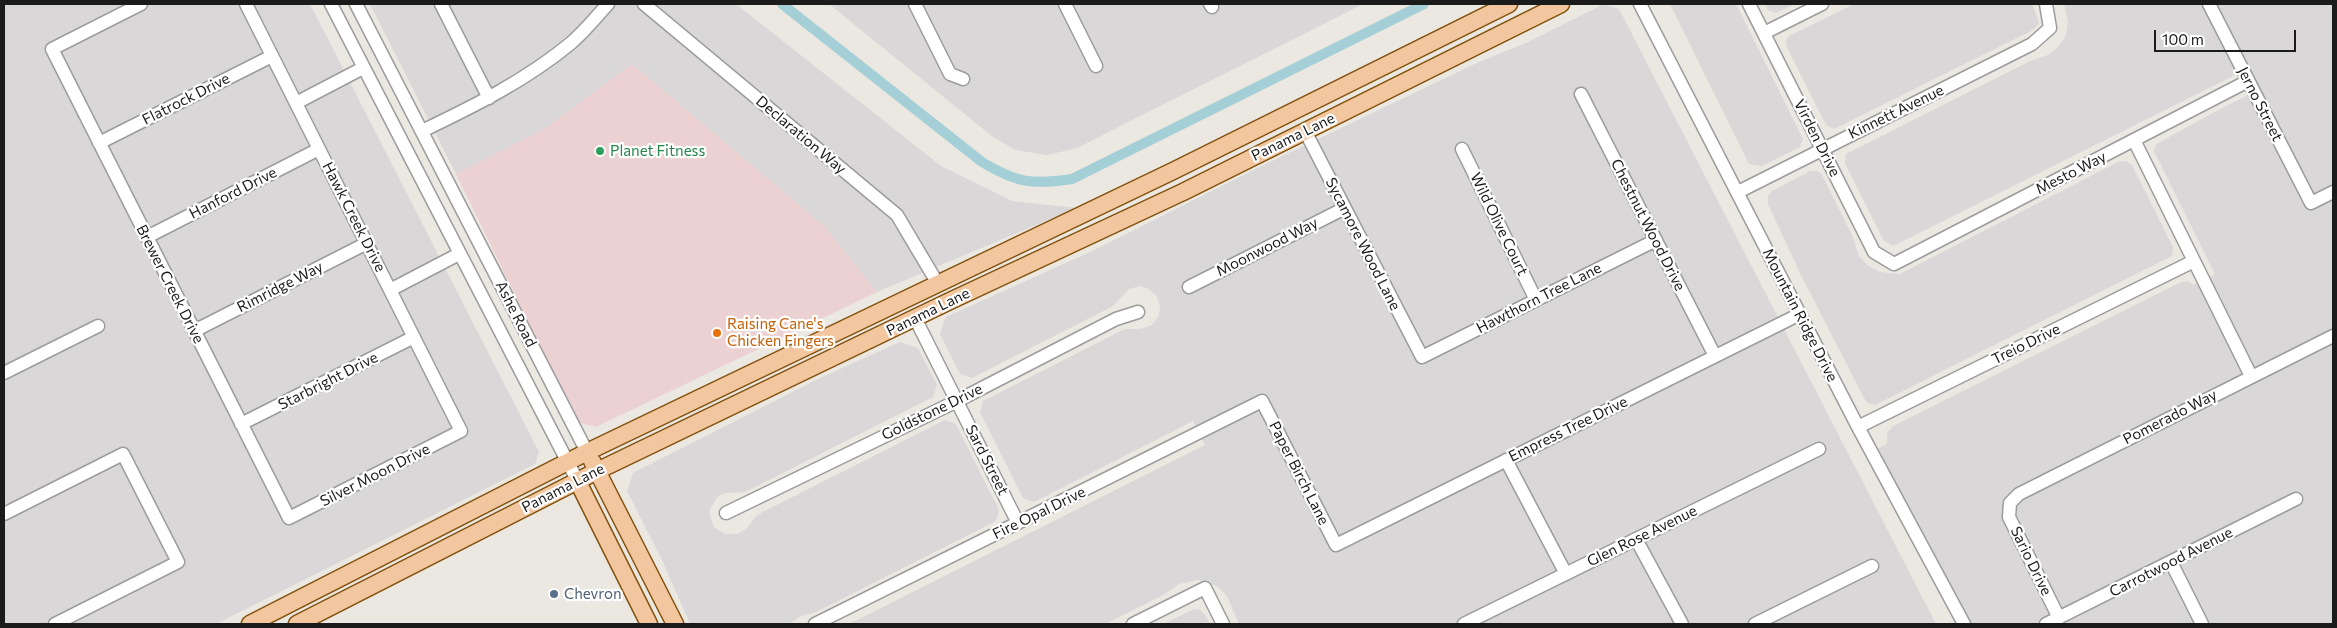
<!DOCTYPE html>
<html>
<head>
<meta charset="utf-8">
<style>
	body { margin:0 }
	#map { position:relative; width:2337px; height:628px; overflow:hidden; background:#ebe7e1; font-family:Commissioner,sans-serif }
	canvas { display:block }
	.frame { position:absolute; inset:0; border:5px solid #1b1b1b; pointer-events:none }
	.scale { position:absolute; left:2154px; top:30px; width:142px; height:22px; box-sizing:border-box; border:2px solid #1b1b1b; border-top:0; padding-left:6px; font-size:15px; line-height:18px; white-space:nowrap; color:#1b1b1b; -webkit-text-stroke:4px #fff; paint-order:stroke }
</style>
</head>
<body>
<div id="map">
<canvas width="2337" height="628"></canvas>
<div class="frame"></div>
<div class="scale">100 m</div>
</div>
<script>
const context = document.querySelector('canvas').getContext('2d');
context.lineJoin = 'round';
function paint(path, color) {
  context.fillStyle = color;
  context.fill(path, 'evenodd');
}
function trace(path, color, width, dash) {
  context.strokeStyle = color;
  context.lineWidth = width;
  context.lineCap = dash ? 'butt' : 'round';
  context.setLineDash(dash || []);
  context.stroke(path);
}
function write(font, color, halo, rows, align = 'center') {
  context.font = font + ' Commissioner,sans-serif';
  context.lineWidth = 4.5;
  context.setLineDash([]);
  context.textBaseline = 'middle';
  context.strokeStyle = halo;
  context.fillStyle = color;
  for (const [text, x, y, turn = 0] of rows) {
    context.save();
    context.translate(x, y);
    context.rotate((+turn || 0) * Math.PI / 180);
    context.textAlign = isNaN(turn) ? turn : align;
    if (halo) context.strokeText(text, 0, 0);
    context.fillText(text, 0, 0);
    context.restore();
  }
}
paint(new Path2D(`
	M4,4H310L539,452L535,464L216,624H4Z
	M370,4H736L941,166L1012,201L1076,208L877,292L825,227L632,64L544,129L456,174Z
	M829,4H1363L1077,148L1047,155L1016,150L993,137Z
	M1604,4L1619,9L1936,624H1239L1227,596L1217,586L1198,580L1179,584L1163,595L1105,624H849L1205,445L1193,421L1034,502L1023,498L980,412L983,401L1125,329H1141L1152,325L1159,316L1160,305L1156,295L1147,288L1140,286L1129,289L1113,306L972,378L960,374L940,334L946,317L1088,253L1264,165L1479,62L1528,42Z
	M1670,4H1736L1803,139L1800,147L1762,166L1749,164Z
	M1765,4H1795L1776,13L1768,10Z
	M1854,4H2032L2039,23L2033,30L1834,129L1826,125L1787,47L1786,41L1789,36Z
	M2064,4H2333V624H1958L1870,453L1887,444V433L1893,426L2181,282L2188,281L2193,285L2215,274L2154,151L2155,146L2158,143L2226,106L2253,93L2243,71L1893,246L1884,241L1845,163L1846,154L2030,61L2048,55L2059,46L2066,35L2068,21Z
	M2120,161H2126L2132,165L2173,247L2172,256L1875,405L1868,403L1864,398L1800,273L1768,204V196L1772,191L1810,171H1817L1822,175L1852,235L1859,256L1868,266L1880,272L1900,274Z
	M900,342L918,348L937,385L933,397L745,492L725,493L718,496L710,509V516L714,527L725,534H738L747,528L757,515L945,420L956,424L999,510L996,521L816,612L801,616L789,624H690L662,560L627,491L633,473L818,379Z
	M1194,609L1200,610L1205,615L1210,624H1164Z`), '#d9d7d8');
paint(new Path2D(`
	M632,64L825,227L877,292L596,427L577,422L456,174L544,129Z`), '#ebd1d2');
trace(new Path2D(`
	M782,4L982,162C1017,183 1032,185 1072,179L1424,4`), '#a4cfd6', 10);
const minor = new Path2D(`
	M141,4L52,49L289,518L461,431L246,4
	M331,4L577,480
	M356,4L587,452
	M441,4L489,98
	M644,4L897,215L938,284
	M915,4L950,74L963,79
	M1065,4L1096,66
	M1210,4L1212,7
	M1640,4L1858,427L1964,624
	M1749,4L1874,252L1894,264L2248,81
	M2209,4L2311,203L2333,192
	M1764,33L1822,4
	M1581,94L1715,356
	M296,103L363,68
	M422,131C474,106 525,81 571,43C584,32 596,17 608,4
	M1305,131L1422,357L1656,240
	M99,143L272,56
	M1462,149L1536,300
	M1738,192L2032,44L2050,28L2046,4
	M147,237L319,149
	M2194,261L2251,376
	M1189,287L1345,208
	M390,290L459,254
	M915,318L1018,523
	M194,331L367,243
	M4,373L98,326
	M241,424L414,337
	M1858,427L2194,261L2134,140
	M1506,460L1566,574
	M726,513L957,401L1116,319L1138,312
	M4,514L123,454L178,562L55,624
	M1636,539L1682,624
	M2171,562L2202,624
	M2059,618L2009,517L2010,503L2019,494L2333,336
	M815,624L1262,401L1336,545L1800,314
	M1133,624L1205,588L1223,624
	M1464,624L1819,449
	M1755,624L1872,566
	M2046,624L2296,499`);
const major = new Path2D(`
	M592,461L675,624
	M577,480L649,624
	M250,624L587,452L1173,171L1509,4
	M297,624L597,471L952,300L1183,192L1561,4`);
trace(minor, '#9c9c9c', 15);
trace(major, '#84520d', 19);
trace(minor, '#fff', 12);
trace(major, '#f2c79f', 16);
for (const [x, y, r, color] of [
	[600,151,5,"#2e9e5b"],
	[717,333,5,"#e8710a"],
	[554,594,5,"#5c6f8a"]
]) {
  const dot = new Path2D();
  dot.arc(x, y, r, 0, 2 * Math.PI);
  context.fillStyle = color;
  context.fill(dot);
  trace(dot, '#fff', 2);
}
write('15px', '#1b1b1b', '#fff', [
	["Flatrock Drive",186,99,-27],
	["Jerno Street",2260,104,63],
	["Kinnett Avenue",1896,112,-26],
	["Declaration Way",801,135,40],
	["Panama Lane",1293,137,-26],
	["Virden Drive",1817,138,63],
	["Mesto Way",2071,173,-27],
	["Hanford Drive",233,193,-27],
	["Hawk Creek Drive",354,217,63],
	["Wild Olive Court",1499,224,64],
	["Chestnut Wood Drive",1648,225,63],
	["Sycamore Wood Lane",1363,244,63],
	["Moonwood Way",1267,247,-27],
	["Brewer Creek Drive",170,284,63],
	["Rimridge Way",280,287,-27],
	["Hawthorn Tree Lane",1539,298,-27],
	["Panama Lane",928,312,-26],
	["Ashe Road",516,314,63],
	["Mountain Ridge Drive",1800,315,63],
	["Treio Drive",2026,344,-26],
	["Starbright Drive",328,381,-27],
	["Goldstone Drive",932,412,-26],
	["Pomerado Way",2170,417,-27],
	["Empress Tree Drive",1568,429,-26],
	["Sard Street",987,460,63],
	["Paper Birch Lane",1299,473,63],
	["Silver Moon Drive",375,475,-27],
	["Panama Lane",563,488,-27],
	["Fire Opal Drive",1039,513,-26],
	["Glen Rose Avenue",1642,536,-26],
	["Sario Drive",2031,561,64],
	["Carrotwood Avenue",2171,562,-27]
]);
write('15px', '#27864d', '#fff', [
	["Planet Fitness",610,151]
], 'left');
write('15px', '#c56008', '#fff', [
	["Raising Cane's",727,324],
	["Chicken Fingers",727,341]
], 'left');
write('15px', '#4e5e75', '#fff', [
	["Chevron",564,594]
], 'left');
</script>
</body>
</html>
